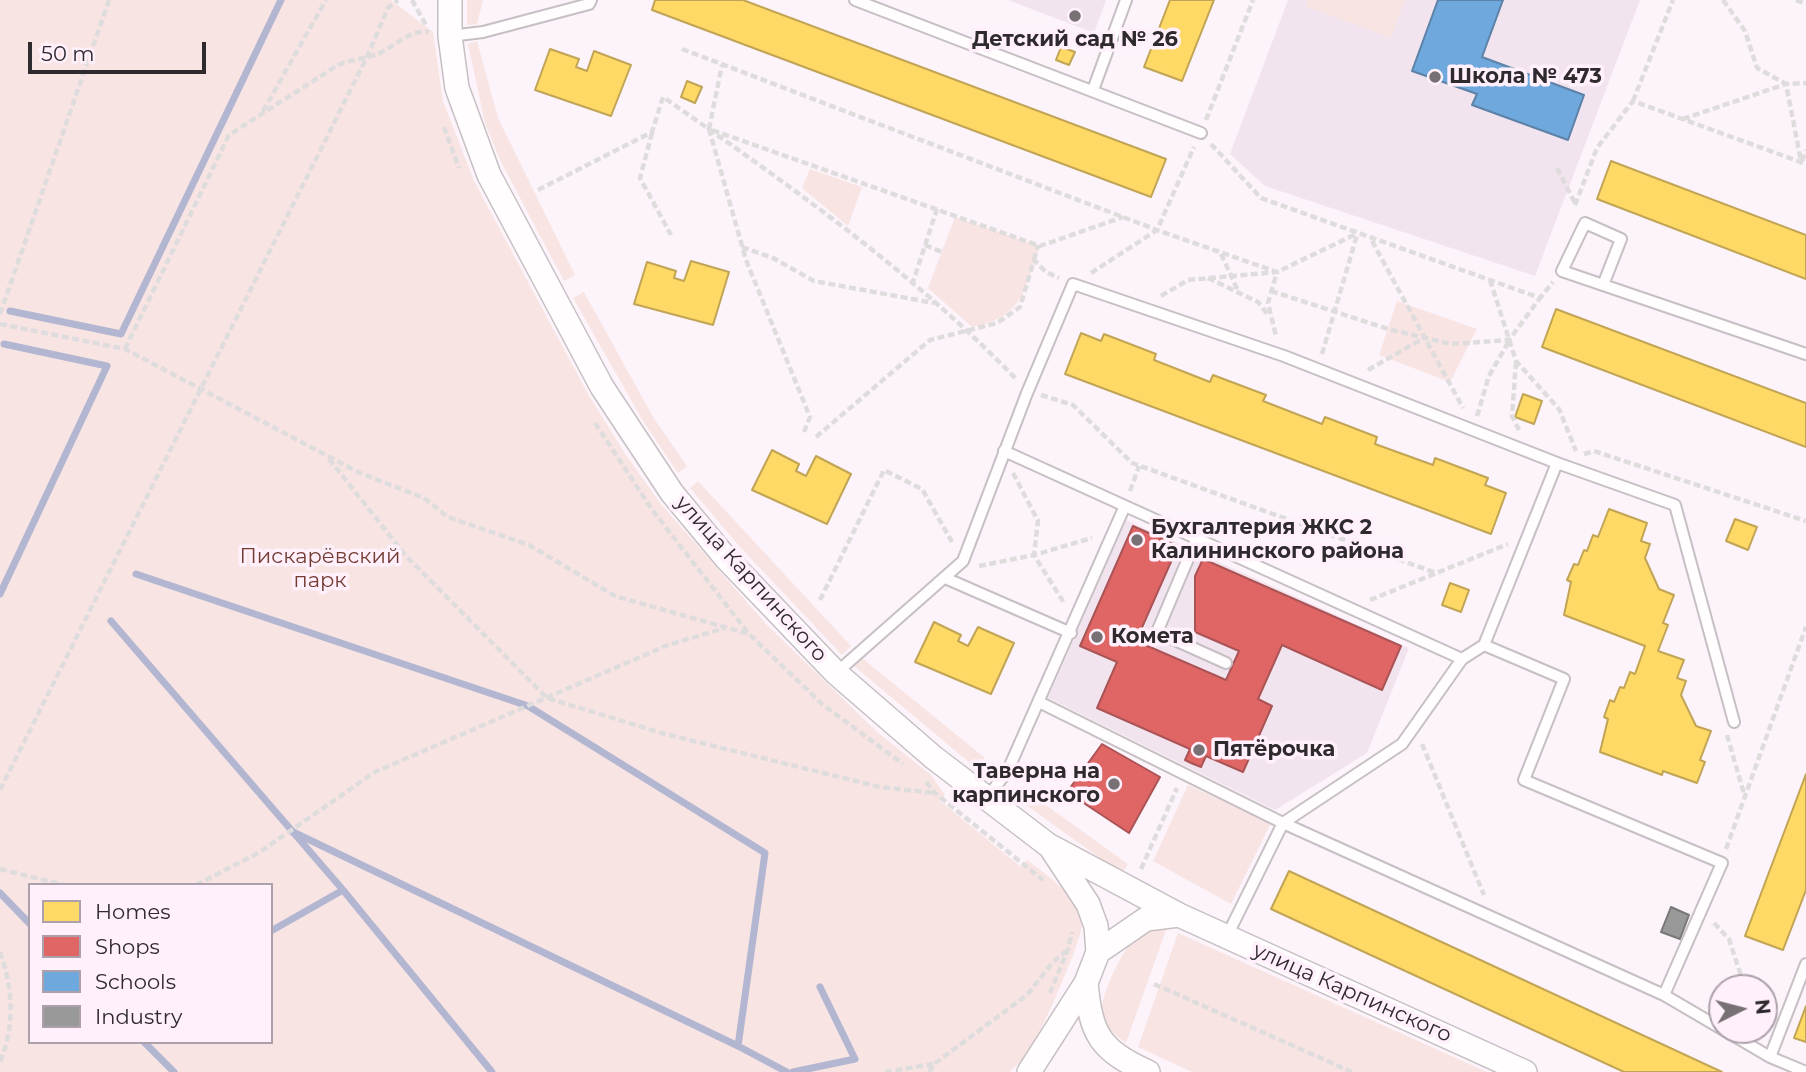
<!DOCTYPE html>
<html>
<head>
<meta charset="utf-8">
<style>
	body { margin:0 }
	#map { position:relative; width:1806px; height:1072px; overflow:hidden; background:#fcf4fa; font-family:Montserrat,sans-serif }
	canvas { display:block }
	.legend { position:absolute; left:28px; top:883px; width:245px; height:161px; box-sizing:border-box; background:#fff0fc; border:2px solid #aca1aa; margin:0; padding:9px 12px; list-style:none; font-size:21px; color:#2f2a2e }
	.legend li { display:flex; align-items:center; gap:14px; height:35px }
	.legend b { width:35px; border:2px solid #aca1aa }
	.north { position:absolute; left:1708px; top:974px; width:70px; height:70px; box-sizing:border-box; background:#fff0fc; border:2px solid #aca1aa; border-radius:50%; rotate:84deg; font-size:19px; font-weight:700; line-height:28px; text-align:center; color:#2f2a2e }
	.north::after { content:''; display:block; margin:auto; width:24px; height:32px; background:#777175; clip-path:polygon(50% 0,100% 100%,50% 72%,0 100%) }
	.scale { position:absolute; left:28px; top:42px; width:178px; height:32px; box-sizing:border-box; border:4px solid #2f2a2e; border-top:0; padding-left:9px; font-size:21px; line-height:24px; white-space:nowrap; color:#2f2a2e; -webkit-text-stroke:5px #fff0fc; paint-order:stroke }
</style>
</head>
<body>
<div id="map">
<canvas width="1806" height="1072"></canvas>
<ul class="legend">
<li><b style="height:19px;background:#ffd966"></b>Homes</li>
<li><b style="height:19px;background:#e06666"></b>Shops</li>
<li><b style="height:19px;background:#6fa8dc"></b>Schools</li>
<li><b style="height:19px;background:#999"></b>Industry</li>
</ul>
<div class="north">N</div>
<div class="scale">50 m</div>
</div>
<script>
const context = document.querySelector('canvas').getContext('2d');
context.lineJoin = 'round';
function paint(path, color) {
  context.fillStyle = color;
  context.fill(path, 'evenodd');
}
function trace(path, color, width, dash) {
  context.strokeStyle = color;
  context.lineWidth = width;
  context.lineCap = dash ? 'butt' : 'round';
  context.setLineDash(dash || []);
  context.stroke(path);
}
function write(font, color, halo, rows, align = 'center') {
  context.font = font + ' Montserrat,sans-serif';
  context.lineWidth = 7;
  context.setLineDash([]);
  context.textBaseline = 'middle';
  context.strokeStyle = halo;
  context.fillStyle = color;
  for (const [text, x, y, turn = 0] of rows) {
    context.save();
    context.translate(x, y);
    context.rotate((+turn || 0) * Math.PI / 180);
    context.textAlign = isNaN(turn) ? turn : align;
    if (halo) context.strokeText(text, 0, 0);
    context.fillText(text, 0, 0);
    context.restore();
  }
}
paint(new Path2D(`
	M1008,0H1106L1094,33Z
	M1288,0H1640L1535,276L1265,186L1230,154Z
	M1126,520L1409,648L1367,753L1275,810L1048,698Z`), '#f2e4ef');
paint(new Path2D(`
	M0,0H391L433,32L443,101L474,181L588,394L624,452L660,503L766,624L877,732L931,775L945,795L940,801L1021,867L1027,860C1047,875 1079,896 1082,924C1083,938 1041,1033 1031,1048C1025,1057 1018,1065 1009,1072H0ZM30,885H271V1042H30Z
	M467,0H483L477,24L467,25Z
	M1307,0H1405L1391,38L1305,6Z
	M477,41L498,118L575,275L564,281L501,162L485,123L468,44Z
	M810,169L862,187L848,226L802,188Z
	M955,217L1040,246C1024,290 1024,317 972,327L928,288Z
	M584,292L653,417L687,466L678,473L643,421L573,298Z
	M1397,301L1477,329L1450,382L1379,355Z
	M698,481L851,646L842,655L740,547L690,488Z
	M862,658L985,758L976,768L854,666Z
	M1188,785L1271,823L1231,904L1153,861Z
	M1025,790L1128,864L1122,874L1019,800Z
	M1167,927L1126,1043C1115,1035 1105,1028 1102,1014C1099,996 1128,936 1145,929C1152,927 1161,927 1167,927Z
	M1178,933L1487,1072H1192L1138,1047Z`), '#f8e4e3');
const homes = new Path2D(`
	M655,0H743L1166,159L1151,197L652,10Z
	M1170,0H1214L1182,81L1144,67Z
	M1061,47L1075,52L1069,65L1056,60Z
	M550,49L579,59L576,67L587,71L594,51L631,65L611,116L535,90Z
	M687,81L702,87L695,103L681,97Z
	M1611,161L1806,235V279L1597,199Z
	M691,261L729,272L713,325L634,304L647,262L676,271L674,278L684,281Z
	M1556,309L1806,403V447L1542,347Z
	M1081,333L1101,341L1104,334L1156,354L1154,360L1210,382L1213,375L1266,395L1263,401L1322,424L1325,417L1377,437L1375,444L1433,465L1435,458L1488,478L1485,485L1506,493L1491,534L1065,374Z
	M1523,394L1542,401L1534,424L1515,417Z
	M772,450L799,464L796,471L806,476L816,456L851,474L827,524L752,490Z
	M1609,509L1647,523L1641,541L1650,544L1645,558L1659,589L1674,595L1663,623L1668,625L1658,651L1684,660L1677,678L1686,681L1681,695L1696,726L1711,731L1700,760L1705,762L1697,783L1663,771L1662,775L1600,752L1608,719L1604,717L1610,700L1614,702L1620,687L1624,688L1630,672L1635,674L1645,646L1564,615L1571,582L1567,580L1574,564L1578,565L1584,550L1587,551L1593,535L1598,537Z
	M1735,519L1757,527L1748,550L1726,541Z
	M1450,583L1469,590L1461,612L1442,605Z
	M934,622L961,635L958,641L968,646L978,627L1014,643L991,694L915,662Z
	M1806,774V890L1783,950L1745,936Z
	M1289,871L1461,951L1722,1072H1624L1271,909Z
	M1806,1006V1042L1794,1038Z`);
paint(homes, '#ffd966');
trace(homes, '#c1a455', 2);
const shops = new Path2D(`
	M1133,526L1178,546L1136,641L1226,680L1239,651L1195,632V576L1203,559L1401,646L1382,690L1282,645L1258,699L1272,706L1243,772L1206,756L1201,767L1191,763L1185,760L1190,749L1097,708L1117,662L1080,646Z
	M1102,744L1160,777L1129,833L1067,792Z`);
paint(shops, '#e06666');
trace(shops, '#ab5455', 2);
const schools = new Path2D(`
	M1438,0H1503L1482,57L1584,95L1568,140L1472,105L1477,94L1412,71Z`);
paint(schools, '#6fa8dc');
trace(schools, '#5c82a8', 2);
const industry = new Path2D(`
	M1671,907L1689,915L1680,939L1661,932Z`);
paint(industry, '#999');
trace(industry, '#797879', 2);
trace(new Path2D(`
	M10,311L121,334L281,0
	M136,574L528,706L765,853L738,1046L291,831
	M0,594L107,366L4,344
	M111,621L343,890L492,1072
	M0,893L30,924
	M271,931L343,890
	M144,1042L174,1072
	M738,1046L787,1072
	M793,1072L855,1059L820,987`), '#b2b6d1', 7);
const lane = new Path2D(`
	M855,0L1201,133
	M450,36L483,32L589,4L591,0
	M1093,90L1126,0
	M1603,285L1621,239L1585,223L1562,271L1806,354
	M1004,451L1462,659
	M1557,463L1675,505L1734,722
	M1196,540L1157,632L1226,663
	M945,578L1071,633
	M1484,645L1564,679L1524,780L1722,863L1664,995
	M836,673L963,561L1027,393L1073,284L1284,356L1557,463L1484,645L1462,659L1402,744L1283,823L1227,936
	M1039,702L1283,823L1664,995L1722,1029
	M987,798L1008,770L1124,508
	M1806,964L1770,1057L1806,1072
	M1724,1030L1770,1057`);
const street = new Path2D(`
	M450,0V36L457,88L489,175L602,387L672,493L725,557L836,673L933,757L1048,845L1179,915L1525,1072
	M1098,952L1146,919L1179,915
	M1086,983C1091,1035 1100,1050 1148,1072
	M1029,1072L1086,983L1098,952L1096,926L1088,904L1051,848`);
trace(lane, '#c6bfc4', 14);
trace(street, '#c6bfc4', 26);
trace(new Path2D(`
	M412,0L427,27
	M1723,0L1745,31L1757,68L1786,84L1801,161
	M1796,0L1806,4
	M682,49L1157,230L1277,272L1268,303L1276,336
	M1633,101L1673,0
	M263,111L326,0
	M1683,119L1786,84L1806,83
	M1206,120L1253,0
	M444,127L459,168
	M709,129L722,65
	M652,133L640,178L671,235
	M1211,144L1261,198L1540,298L1553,282
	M1802,161L1806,150
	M1557,168L1576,205
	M538,190L652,132L663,97C786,183 912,271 1017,380
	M1575,205L1597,148L1633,101L1806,164
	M1372,241L1463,408
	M925,245L942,252
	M742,247L773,258L814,281L934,303
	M1221,254L1239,293
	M1034,260L1038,245
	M1091,273L1157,230L1194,147
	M1208,278L1258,302L1268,315
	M1490,280L1516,361L1559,409L1576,451
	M912,285L937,209
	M1271,291L1388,329L1450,344L1509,340L1540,298
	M1161,296L1188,280L1277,272L1356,234
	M0,314L109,0
	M0,324L125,349L360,473L424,498L448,517L529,545L615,596L749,634
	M125,349L229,135L338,65C352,59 367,59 380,53C397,45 410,29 429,32
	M1322,354L1357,235
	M1516,362L1512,416L1520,432
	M1368,370L1424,338
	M1041,395L1073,405L1132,463L1436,573
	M1477,416L1489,376L1509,341
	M595,423L653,511L749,634L822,704L903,764
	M804,432L810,417L746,260L709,129L1040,246L1123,217
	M816,437L930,340L997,323L1020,307L1034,260L1046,272L1059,278
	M1584,454L1594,451L1806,521
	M329,459L406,556L547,698L665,734L880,787L934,793
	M1013,473L1038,521L1034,555L1064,603
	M1130,491L1139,466
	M979,566L1034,555L1092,538
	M820,600L884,470L922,489L952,542
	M1370,600L1508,544
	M1727,735L1744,794
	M1422,744L1484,895
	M926,782L935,793L1043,880
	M0,790L367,57L388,8L398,0
	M1726,849L1806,627
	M0,869L64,885
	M1141,869L1177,788
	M196,885L260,852L375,772L668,645L725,628
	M1714,923L1729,939L1745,988
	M0,952C13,988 15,1026 0,1062
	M1154,984L1352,1072
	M1050,993L1068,949L1072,932
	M885,1072L934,1064
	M929,1072L934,1064L1027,995L1052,963L1066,951`), '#dfdcde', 4.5, [7, 3.5]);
trace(lane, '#fffdfe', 10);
trace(street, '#fffdfe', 23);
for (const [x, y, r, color] of [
	[1075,16,7,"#777175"],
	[1435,77,7,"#777175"],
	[1137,540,7,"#777175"],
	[1097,637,7,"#777175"],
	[1199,750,7,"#777175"],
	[1114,784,7,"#777175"]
]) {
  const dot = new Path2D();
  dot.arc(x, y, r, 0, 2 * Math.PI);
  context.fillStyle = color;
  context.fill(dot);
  trace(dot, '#fff0fc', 2.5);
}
write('bold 21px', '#2f2a2e', '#fff0fc', [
	["Детский сад № 26",1075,40,"center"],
	["Школа № 473",1449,77],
	["Бухгалтерия ЖКС 2",1151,528],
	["Калининского района",1151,552],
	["Комета",1111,637],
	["Пятёрочка",1213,750],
	["Таверна на",1100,772,"right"],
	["карпинского",1100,796,"right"]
], 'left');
write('21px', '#743b31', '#fff0fc', [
	["Пискарёвский",320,557],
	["парк",320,581]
]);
write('21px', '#2f2a2e', '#fff0fc', [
	["улица Карпинского",751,579,48],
	["улица Карпинского",1352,993,24]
]);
</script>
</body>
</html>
